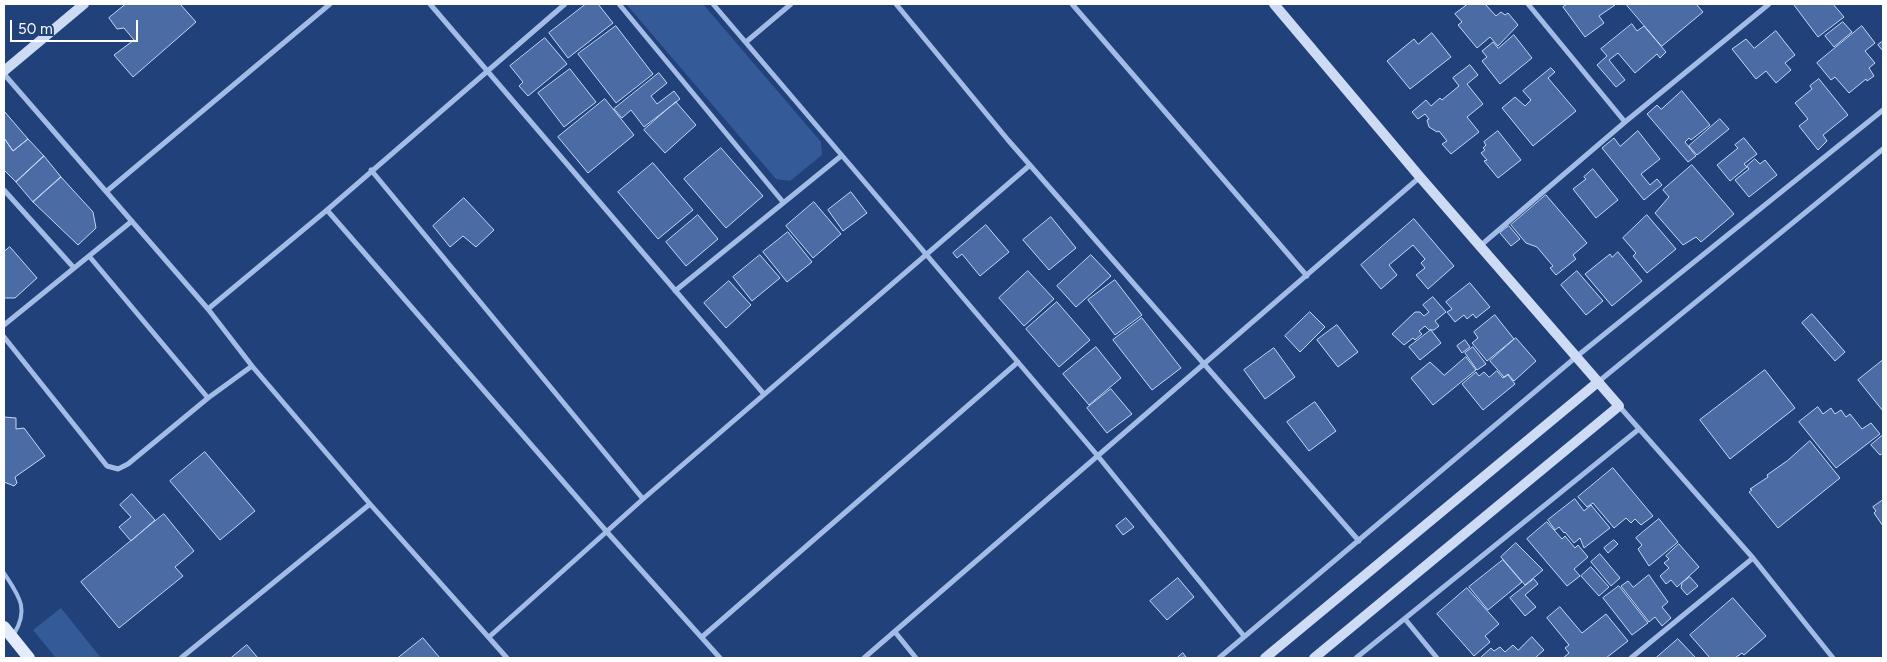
<!DOCTYPE html>
<html>
<head>
<meta charset="utf-8">
<style>
	body { margin:0 }
	#map { position:relative; width:1887px; height:662px; overflow:hidden; background:#21417a; font-family:Figtree,sans-serif }
	canvas { display:block }
	.frame { position:absolute; inset:0; border:5px solid #fff; pointer-events:none }
	.scale { position:absolute; left:10px; top:20px; width:128px; height:22px; box-sizing:border-box; border:2px solid #fff; border-top:0; padding-left:6px; font-size:15px; line-height:18px; white-space:nowrap; color:#fff; -webkit-text-stroke:4px #21417a; paint-order:stroke }
</style>
</head>
<body>
<div id="map">
<canvas width="1887" height="662"></canvas>
<div class="frame"></div>
<div class="scale">50 m</div>
</div>
<script>
const context = document.querySelector('canvas').getContext('2d');
context.lineJoin = 'round';
function paint(path, color) {
  context.fillStyle = color;
  context.fill(path, 'evenodd');
}
function trace(path, color, width, dash) {
  context.strokeStyle = color;
  context.lineWidth = width;
  context.lineCap = dash ? 'butt' : 'round';
  context.setLineDash(dash || []);
  context.stroke(path);
}
paint(new Path2D(`
	M626,4H703L821,142L822,155L790,181L776,179Z
	M61,608L101,658H56L33,630Z`), '#345a98');
const building = new Path2D(`
	M126,4H180L196,22L133,77L114,55L134,40L124,28L117,29L109,18Z
	M586,4H598L613,23L568,58L549,33Z
	M1468,4H1485L1496,16L1501,12L1505,15L1508,13L1518,25L1498,46L1490,37L1477,48L1458,25L1462,22L1455,14Z
	M1568,4H1614L1615,5L1599,16L1604,23L1585,37L1563,7Z
	M1626,4H1696L1703,12L1662,46Z
	M1796,4H1833L1844,17L1818,37L1794,5Z
	M1843,22L1852,32L1834,47L1825,36Z
	M1632,24L1637,31L1644,26L1666,52L1660,58L1657,54L1635,73L1618,53L1609,60L1625,80L1616,87L1597,65L1607,56L1601,49Z
	M616,26L653,74L616,103L578,54Z
	M1862,26L1875,43L1865,51L1875,63L1869,68L1874,76L1867,81L1866,79L1849,93L1835,77L1831,80L1817,63Z
	M1776,31L1795,55L1785,63L1791,70L1776,83L1766,71L1756,79L1732,49L1746,39L1754,48Z
	M1432,33L1451,57L1410,89L1387,61L1414,39L1418,44Z
	M1514,35L1532,58L1500,84L1482,61L1487,57L1482,51L1493,42L1498,48Z
	M545,38L567,64L528,96L519,86L523,82L510,66Z
	M1883,41V51L1878,45Z
	M1470,65L1478,75L1467,84L1483,104L1467,117L1479,132L1451,154L1442,144L1447,141L1439,131L1437,132L1429,127L1427,120L1429,119L1425,114L1418,119L1412,112L1426,100L1431,106L1440,98L1442,100L1459,86L1453,78Z
	M1551,68L1555,72L1548,78L1576,111L1533,146L1502,108L1515,97L1525,106L1531,100L1523,91Z
	M570,69L596,102L564,127L538,93Z
	M659,73L667,83L651,96L657,104L674,91L680,99L644,127L631,110L622,118L614,109Z
	M1819,79L1848,115L1823,135L1827,141L1818,150L1799,126L1808,119L1795,103L1812,89L1810,86Z
	M1682,91L1710,125L1691,140L1689,138L1685,142L1696,156L1688,162L1647,114L1657,105L1661,109Z
	M605,99L634,135L588,173L558,137Z
	M676,102L696,125L665,153L644,130Z
	M4,111L28,139L13,151L4,138Z
	M1720,119L1729,129L1697,155L1689,146Z
	M1498,131L1521,160L1498,178L1484,161L1487,160L1481,153L1485,150L1483,148L1486,145L1484,142Z
	M1638,131L1660,159L1641,174L1650,185L1657,179L1662,185L1644,200L1602,148L1614,138L1620,146Z
	M4,138L13,151L28,139L44,156L16,182L4,170Z
	M1744,138L1757,154L1744,164L1747,167L1730,181L1717,165L1738,148L1735,145Z
	M721,148L763,196L726,228L684,179Z
	M44,156L61,177L33,202L16,182Z
	M1755,159L1760,164L1765,160L1777,175L1749,197L1735,180L1749,169L1747,166Z
	M653,163L693,210L658,239L618,192Z
	M1692,165L1734,214L1701,242L1696,237L1683,245L1655,213L1669,197L1663,190Z
	M1593,169L1618,200L1596,218L1573,189L1586,179L1584,177Z
	M61,177L93,212L96,228L78,245L33,202Z
	M851,192L867,213L843,231L828,210Z
	M1546,195L1587,243L1573,255L1576,259L1556,275L1550,268L1553,266L1537,247L1526,243L1511,225Z
	M464,198L494,230L476,247L463,236L450,247L433,226Z
	M814,202L841,234L813,258L786,226Z
	M698,215L718,239L686,266L666,242Z
	M1647,215L1676,249L1647,273L1633,256L1636,253L1623,238Z
	M1051,217L1076,248L1049,270L1023,240Z
	M1414,219L1454,266L1428,289L1416,275L1425,268L1421,263L1425,259L1413,245L1389,265L1397,275L1381,289L1361,265Z
	M986,225L1009,252L980,276L962,254L957,258L953,253Z
	M1509,226L1520,239L1511,246L1500,233Z
	M788,232L812,262L787,282L763,252Z
	M10,247L37,278L15,298H4V252Z
	M1618,252L1642,281L1612,306L1585,274L1610,254L1612,257Z
	M760,255L780,278L752,301L733,277Z
	M1091,255L1111,276L1076,307L1057,286Z
	M1028,271L1054,299L1024,326L999,298Z
	M1577,271L1603,301L1586,315L1561,285Z
	M1115,280L1142,315L1115,335L1088,300Z
	M729,281L751,305L726,328L704,303Z
	M1470,283L1490,307L1476,318L1473,314L1467,319L1464,315L1455,322L1447,312L1452,309L1446,302Z
	M1433,297L1446,312L1435,321L1439,326L1434,330H1429L1425,326L1419,331L1422,334L1415,340L1413,338L1404,345L1392,334L1415,312H1420L1424,316L1429,312L1423,305Z
	M1057,302L1090,340L1059,367L1026,329Z
	M1310,312L1325,327L1300,352L1285,336Z
	M1812,314L1845,352L1835,361L1802,323Z
	M1495,315L1514,339L1487,361L1472,343L1478,338L1474,332Z
	M1142,318L1181,368L1152,390L1113,340Z
	M1337,325L1358,352L1338,367L1317,340Z
	M1431,330L1441,343L1420,360L1409,347Z
	M1516,338L1536,361L1514,381L1508,374L1504,377L1490,361Z
	M1465,340L1470,347L1462,353L1457,346Z
	M1096,347L1121,378L1089,405L1063,374Z
	M1473,347L1486,364L1477,370L1465,353Z
	M1274,348L1295,377L1265,399L1244,370Z
	M1466,357L1476,370L1433,405L1411,378L1430,362L1444,375Z
	M1883,360V411L1858,380Z
	M1765,370L1795,408L1730,459L1700,420Z
	M1497,371L1503,378L1508,375L1515,384L1483,410L1462,384L1476,372L1479,376L1484,372L1489,377Z
	M1111,389L1132,414L1107,433L1087,408Z
	M1315,402L1336,431L1309,451L1287,422Z
	M1818,407L1823,414L1831,408L1835,414L1841,410L1846,417L1850,414L1862,429L1871,423L1880,434L1836,468L1799,422Z
	M4,417L16,418V429L24,428L45,456L15,477L17,483L14,486L4,482Z
	M1883,435V453L1880,455L1871,445Z
	M1810,441L1840,478L1778,528L1749,492L1752,490L1750,489L1768,477L1767,475L1787,461Z
	M205,452L255,511L220,540L170,481Z
	M1613,468L1653,516L1641,525L1635,519L1631,523L1626,518L1614,528L1593,503L1587,507L1578,497Z
	M132,494L155,520L131,541L119,527L131,517L120,505Z
	M1575,499L1584,511L1591,505L1610,528L1584,548L1580,538L1574,543L1565,532L1564,533L1559,527L1555,530L1548,520Z
	M1883,500V526L1874,513L1876,511L1873,507Z
	M164,514L194,551L175,567L183,576L119,628L81,582Z
	M1126,518L1134,527L1123,535L1116,526Z
	M1659,519L1678,542L1649,566L1638,549L1642,545L1636,538Z
	M1547,522L1562,539L1565,536L1575,548L1578,545L1588,557L1574,569L1580,576L1567,586L1527,539Z
	M1614,540L1618,544L1608,553L1604,548Z
	M1516,543L1543,570L1525,585L1501,557Z
	M1679,544L1699,567L1677,587L1671,580L1666,584L1660,576L1669,568L1664,563L1669,559L1666,556Z
	M1600,554L1620,578L1611,586L1591,562Z
	M1503,560L1522,582L1488,610L1469,587Z
	M1591,567L1609,587L1599,596L1581,576Z
	M1649,575L1668,602L1662,607L1671,618L1662,626L1655,617L1649,622L1621,586L1628,581L1633,587Z
	M1690,577L1698,586L1687,595L1681,588L1682,583Z
	M1178,578L1194,597L1167,620L1150,601Z
	M1534,579L1538,584L1525,595L1536,607L1525,616L1510,598Z
	M1619,586L1648,623L1632,635L1603,598Z
	M1467,588L1499,624L1485,636L1490,642L1474,656L1437,614Z
	M1733,598L1766,636L1744,655L1742,653L1735,658H1710L1690,635Z
	M1560,607L1582,633L1606,614L1628,641L1606,658H1563L1569,653L1565,648L1569,645L1547,618Z
	M1532,637L1544,650L1535,658H1480L1491,648L1494,651L1500,647L1505,652L1513,645L1518,650Z
	M423,638L440,658H398Z
	M1678,639L1696,658H1656Z
	M247,645L258,658H231Z
	M1183,653L1186,657L1177,658Z`);
paint(building, '#4a6ba4');
trace(building, '#c6d7f4', 1);
trace(new Path2D(`
	M4,573C18,595 30,608 14,634`), '#a3bce5', 4);
trace(new Path2D(`
	M430,4L763,393
	M619,4L783,202
	M713,4L1097,455L1244,636
	M896,4L1008,140L1359,541
	M1072,4L1307,276
	M1528,4L1625,122
	M746,42L791,4
	M4,74L208,309L252,366L370,504L507,658
	M371,170L643,499
	M4,190L74,268
	M107,191L330,4
	M327,210L607,532L720,658
	M1480,246L1625,122L1769,4
	M89,256L208,398
	M675,291L841,156
	M208,309L327,210L565,4
	M4,325L132,221
	M4,337L107,466L118,469L128,464L208,398L252,366
	M1598,382L1883,149
	M1619,406L1753,558L1833,658
	M1405,619L1437,658
	M895,632L916,658
	M489,637L643,499L1030,165
	M702,637L1018,362
	M181,658L370,504
	M864,658L1420,177
	M1219,658L1576,357L1883,110
	M1356,658L1639,429
	M1631,658L1753,558`), '#a3bce5', 5);
trace(new Path2D(`
	M1274,4L1420,177L1619,406L1314,658
	M4,71L84,4
	M1265,658L1598,382`), '#cddbf5', 10);
trace(new Path2D(`
	M4,627L29,658`), '#e4ebfd', 12);
</script>
</body>
</html>
